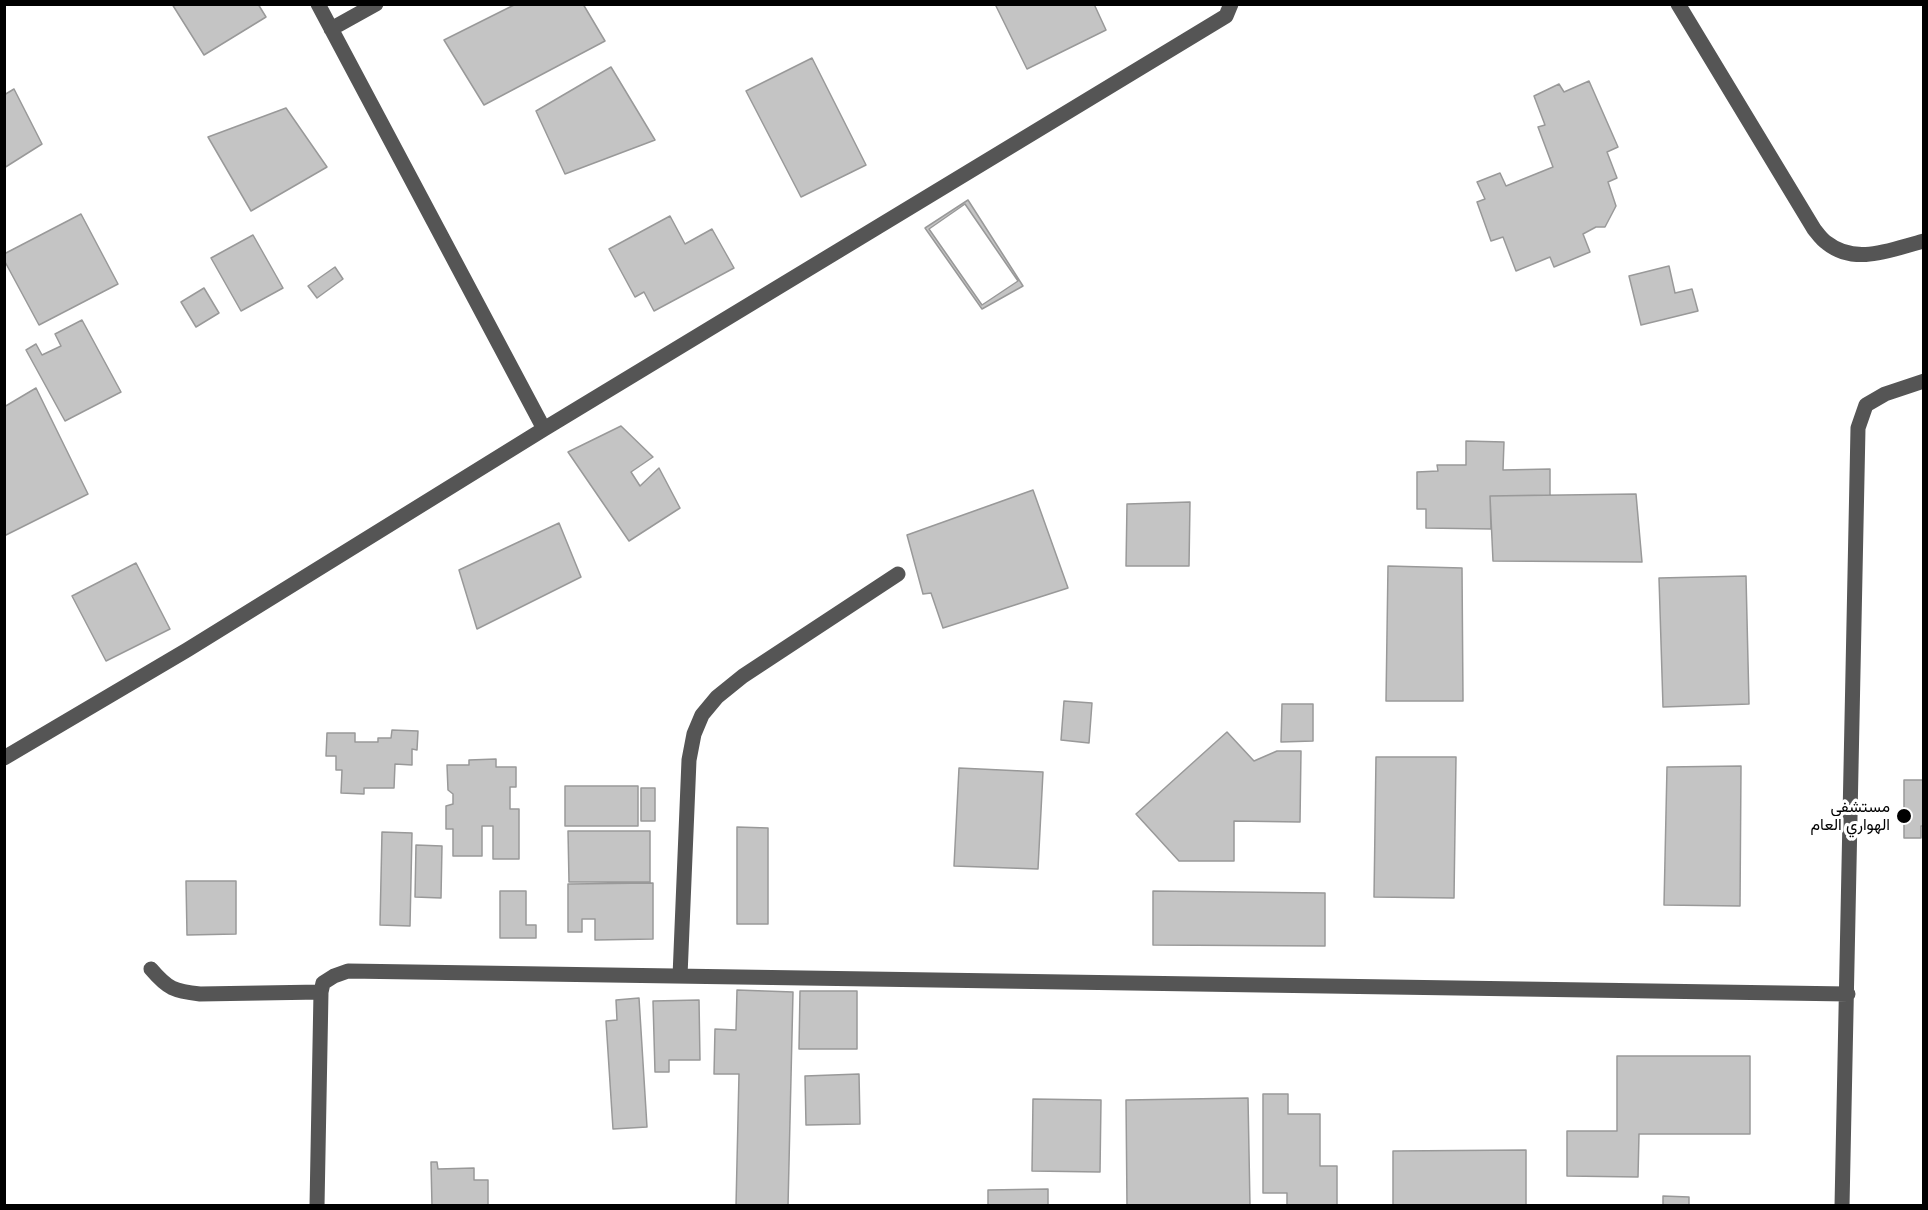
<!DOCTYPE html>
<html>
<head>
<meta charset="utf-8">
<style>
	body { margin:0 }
	#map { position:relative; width:1928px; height:1210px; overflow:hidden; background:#fff; font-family:Quicksand,sans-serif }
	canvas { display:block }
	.frame { position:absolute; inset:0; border:6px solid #000; pointer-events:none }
</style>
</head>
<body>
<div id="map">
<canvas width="1928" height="1210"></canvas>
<div class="frame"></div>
</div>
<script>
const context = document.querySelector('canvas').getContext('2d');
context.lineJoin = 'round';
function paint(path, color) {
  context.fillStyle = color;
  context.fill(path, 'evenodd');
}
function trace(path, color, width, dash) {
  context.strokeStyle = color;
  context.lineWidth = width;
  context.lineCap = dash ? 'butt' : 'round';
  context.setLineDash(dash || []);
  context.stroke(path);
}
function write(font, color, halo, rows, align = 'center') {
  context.font = font + ' Quicksand,Vazirmatn,sans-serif';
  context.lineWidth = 6;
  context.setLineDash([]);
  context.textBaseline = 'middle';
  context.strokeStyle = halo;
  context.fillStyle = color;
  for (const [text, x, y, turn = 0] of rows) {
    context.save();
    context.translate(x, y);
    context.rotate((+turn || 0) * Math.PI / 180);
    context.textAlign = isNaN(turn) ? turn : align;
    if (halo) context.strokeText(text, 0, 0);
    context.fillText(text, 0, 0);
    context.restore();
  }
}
const building = new Path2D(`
	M172,4H258L266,17L204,55Z
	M516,4H583L605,41L484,105L444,40Z
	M995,4H1094L1106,30L1027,69Z
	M812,58L866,165L801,197L746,91Z
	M611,67L655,140L565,174L536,111Z
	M1589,81L1618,147L1607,152L1617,178L1608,182L1616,206L1605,227H1596L1583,234L1590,252L1554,267L1550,257L1516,271L1503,237L1491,241L1477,202L1485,199L1477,182L1500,173L1506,186L1553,167L1538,127L1545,125L1534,96L1559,84L1564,92Z
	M14,89L42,144L4,168V95Z
	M286,108L327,167L251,211L208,137Z
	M968,200L1023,286L982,309L925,228Z
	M965,204L1018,281L982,305L929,229Z
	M81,214L118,284L39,325L4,260V254Z
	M670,216L685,244L712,229L734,268L654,311L644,292L635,297L609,249Z
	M253,235L283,288L241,311L211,258Z
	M1669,266L1675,293L1692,289L1698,311L1641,325L1629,276Z
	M335,267L343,279L317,298L308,286Z
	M204,288L219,313L196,327L181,302Z
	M82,320L121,392L65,421L26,350L36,344L42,355L61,346L55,334Z
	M36,388L88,494L4,536V407Z
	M621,426L653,457L631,472L640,486L659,468L680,508L629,541L568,452Z
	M1466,441L1504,442L1503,470L1550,469V495L1490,496L1491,529L1426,528V509H1417V472L1438,471L1437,465H1466Z
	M1033,490L1068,588L943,628L931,593L923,594L907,535Z
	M1636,494L1642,562L1493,561L1490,496Z
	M1190,502L1189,566H1126L1127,504Z
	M559,523L581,577L477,629L459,570Z
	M136,563L170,629L106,661L72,596Z
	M1388,566L1462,568L1463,701H1386Z
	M1746,576L1749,704L1663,707L1659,578Z
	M1064,701L1092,703L1089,743L1061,740Z
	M1282,704H1313V741L1281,742Z
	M392,730L418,731L417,750L412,749V765L395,764L394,788H364V794L341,793L342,770H336V756H326L327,733H355V742H378V738H391Z
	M1227,732L1254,761L1277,751H1301L1300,822L1234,821V861H1179L1136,814Z
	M1376,757H1456L1454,898L1374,897Z
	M496,759V767H516V787H510V809H519V859H493V826H482V856H453V829H446V806L453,804V794L448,790L447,765H469V760Z
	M1741,766L1740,906L1664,905L1667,767Z
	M959,768L1043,772L1038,869L954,866Z
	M1904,780H1924V826H1921V838H1904Z
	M565,786H638V826H565Z
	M641,788H655V821H641Z
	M737,827L768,828V924H737Z
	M568,831H650V882H569Z
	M382,832L412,833L410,926L380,925Z
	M416,845L442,846L441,898L415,897Z
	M186,881H236V934L187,935Z
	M653,883V939L595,940V919H582V932H568V884Z
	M500,891H526V925H536V938H500Z
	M1153,891L1325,893V946L1153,945Z
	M737,990L793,992L788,1206H736L739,1074H714L715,1029L736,1030Z
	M800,991H857V1049H799Z
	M639,998L647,1127L613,1129L606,1021L617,1020L616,1000Z
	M699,1000L700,1060H669V1072H655L653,1001Z
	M1617,1056H1750V1134H1639L1638,1177L1567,1176V1131H1617Z
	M859,1074L860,1124L806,1125L805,1076Z
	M1263,1094H1288V1114H1320V1166H1337V1206H1287V1193H1263Z
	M1248,1098L1250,1206H1127L1126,1100Z
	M1033,1099L1101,1100L1100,1172L1032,1171Z
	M1526,1150V1206H1393V1151Z
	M431,1162H437L438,1169L474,1168V1180H488V1206H432Z
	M1048,1189V1206H988V1190Z
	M1663,1196L1689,1197V1206H1663Z`);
paint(building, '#c4c4c4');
trace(building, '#999', 1.5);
trace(new Path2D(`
	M318,4L544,429
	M1678,4L1814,229C1818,234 1822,240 1827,243C1856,266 1892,249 1924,241
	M331,29L376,4
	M4,758L187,650L544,429L1226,16L1231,4
	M151,969C168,989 174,991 200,994L321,992
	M680,976L689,760L694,734L702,715L717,697L743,676L898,574
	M317,1206L321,992L323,983L334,976L348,971L1848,994
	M1842,1206L1858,428L1866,405L1885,394L1924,381`), '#555', 15);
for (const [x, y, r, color] of [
	[1904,816,8,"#000"]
]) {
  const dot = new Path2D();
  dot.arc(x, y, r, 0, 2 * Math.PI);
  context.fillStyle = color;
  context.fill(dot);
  trace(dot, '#fff', 2);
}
write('16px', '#000', '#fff', [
	["مستشفي",1890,807],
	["الهواري العام",1890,825]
], 'right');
</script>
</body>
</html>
